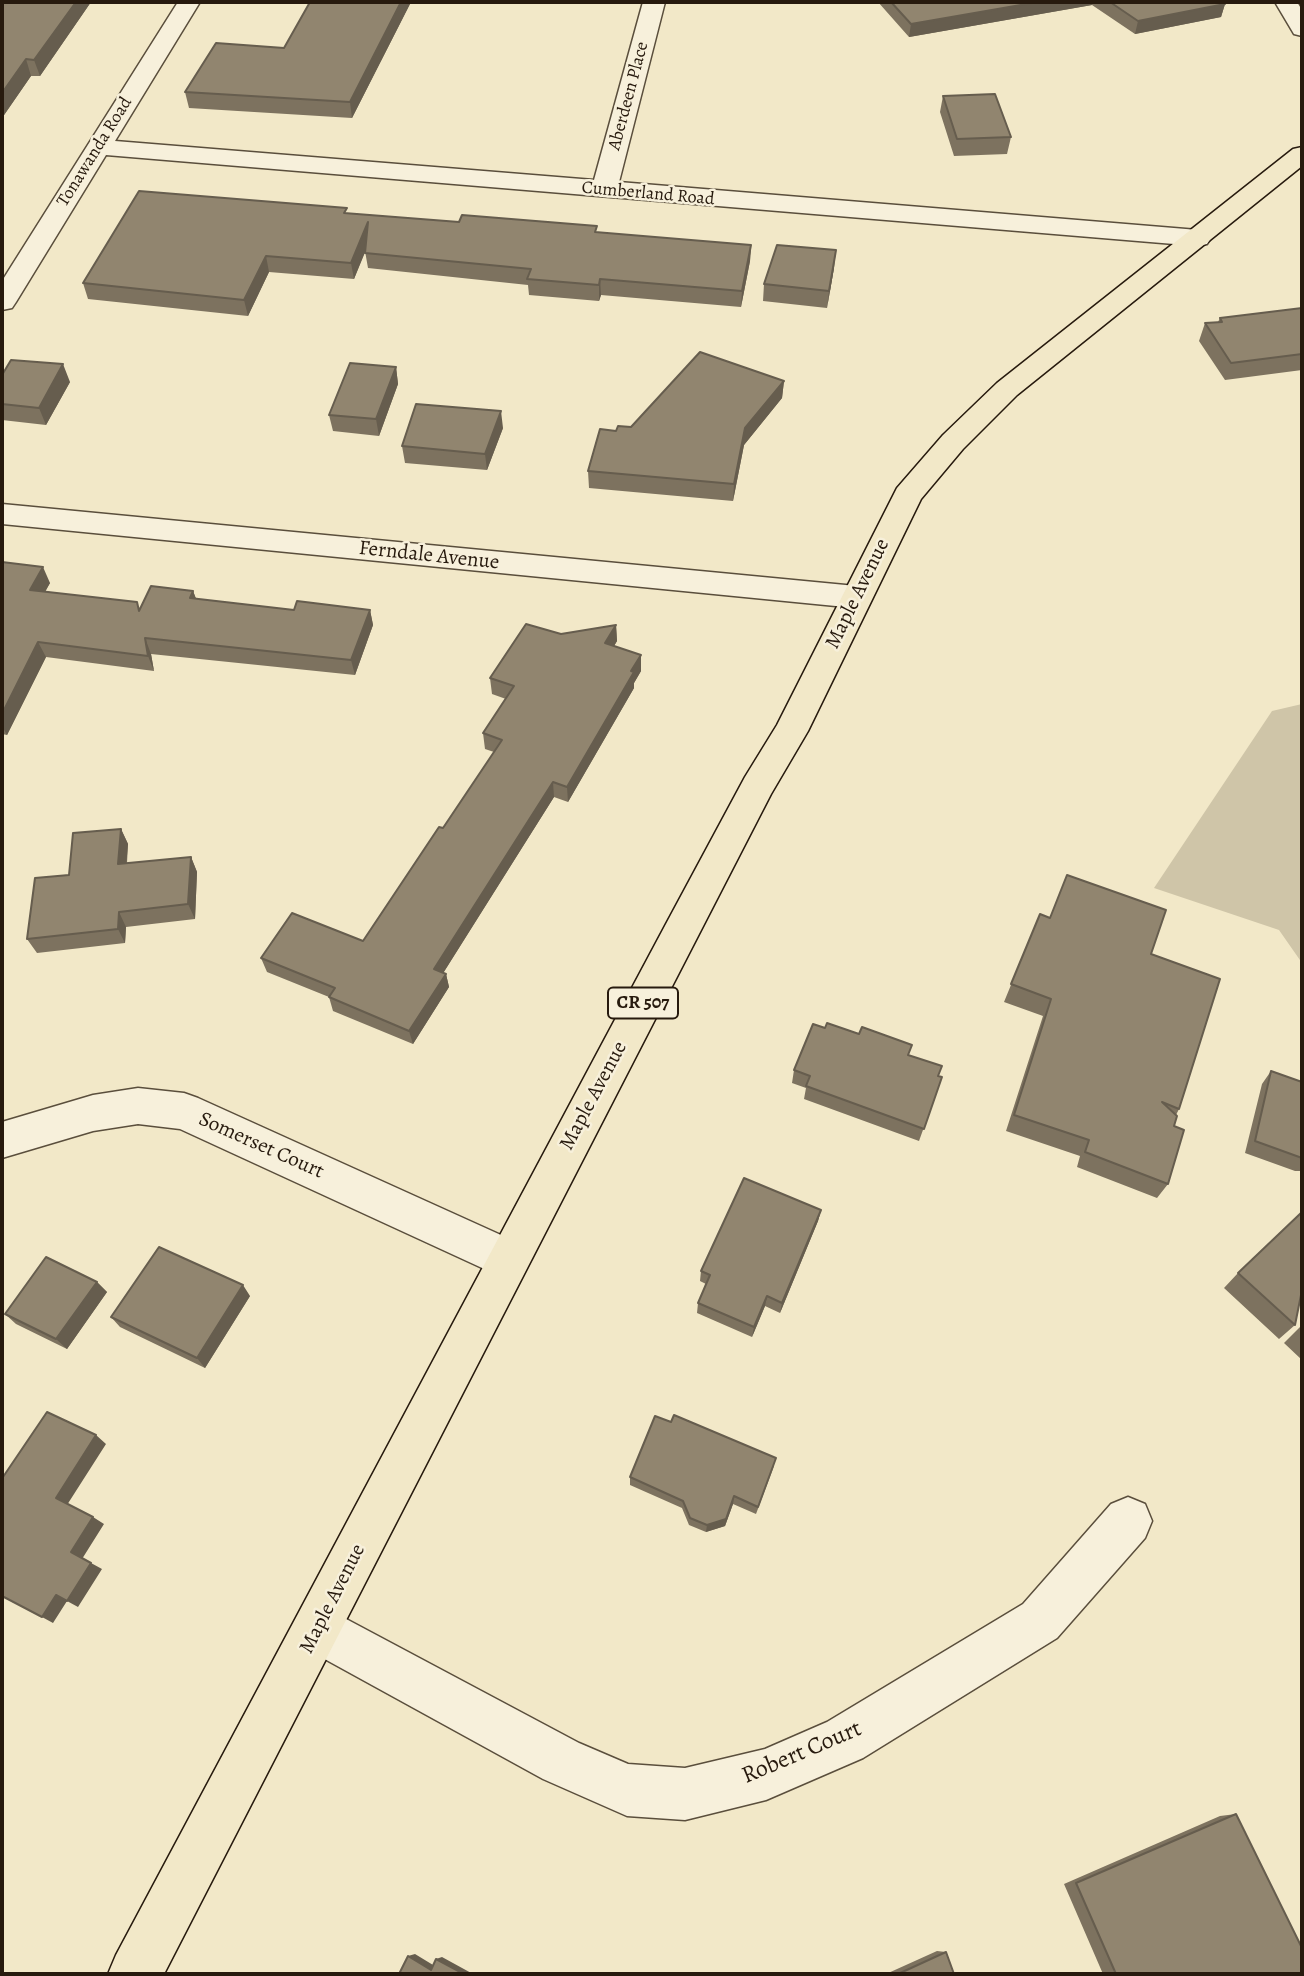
<!DOCTYPE html>
<html>
<head>
<meta charset="utf-8">
<style>
	body { margin:0 }
	#map { position:relative; width:1304px; height:1976px; overflow:hidden; background:#f2e8c8; font-family:Alegreya,serif }
	canvas { display:block }
	.frame { position:absolute; inset:0; border:4px solid #271a0e; pointer-events:none }
</style>
</head>
<body>
<div id="map">
<canvas width="1304" height="1976"></canvas>
<div class="frame"></div>
</div>
<script>
const context = document.querySelector('canvas').getContext('2d');
context.lineJoin = 'round';
function paint(path, color) {
  context.fillStyle = color;
  context.fill(path, 'evenodd');
}
function trace(path, color, width, dash) {
  context.strokeStyle = color;
  context.lineWidth = width;
  context.lineCap = dash ? 'butt' : 'round';
  context.setLineDash(dash || []);
  context.stroke(path);
}
function write(font, color, halo, rows, align = 'center') {
  context.font = font + ' Alegreya,serif';
  context.lineWidth = 5;
  context.setLineDash([]);
  context.textBaseline = 'middle';
  context.strokeStyle = halo;
  context.fillStyle = color;
  for (const [text, x, y, turn = 0] of rows) {
    context.save();
    context.translate(x, y);
    context.rotate((+turn || 0) * Math.PI / 180);
    context.textAlign = isNaN(turn) ? turn : align;
    if (halo) context.strokeText(text, 0, 0);
    context.fillText(text, 0, 0);
    context.restore();
  }
}
paint(new Path2D(`
	M1302,704V963L1279,930L1154,888L1272,711Z`), '#cfc5a8');
const street = new Path2D(`
	M178,2H200L115,141L594,180L643,2H665L619,182L1198,230L1207,232L1211,238L1207,244L1198,246L106,155L16,302L12,308L2,310V281Z
	M1275,2H1297L1302,10V36L1294,34Z
	M2,504L856,586L867,589L872,597L867,605L856,608L2,524Z
	M138,1088L184,1093L198,1098L523,1245L529,1259L523,1273L508,1279L493,1273L180,1129L138,1124L93,1131L2,1158V1122L93,1095Z
	M1128,1497L1145,1504L1152,1521L1145,1538L1057,1638L863,1758L766,1800L685,1820L627,1816L543,1779L301,1646L293,1629L301,1612L318,1604L579,1743L628,1764L685,1768L765,1749L827,1722L1023,1604L1111,1504Z`);
const primary = new Path2D(`
	M1302,147V166L1017,395L963,449L921,499L808,731L771,794L164,1974H108L116,1955L666,924L745,777L777,725L897,488L943,435L997,383L1293,149Z`);
trace(street, '#5a4e3c', 3);
trace(primary, '#271a0e', 3);
paint(street, '#f7f0db');
paint(primary, '#f2e8c8');
paint(new Path2D(`
	M2,2H91L40,76H31L2,118Z
	M310,2H411L352,118L189,108L185,92L284,48Z
	M878,2H1222L1225,4L1221,17L1135,34L1092,5L909,37Z
	M943,96L1011,137L1007,154L954,156L940,112Z
	M347,213L751,245L750,261L741,307L601,295L599,301L529,295L528,285L368,268L365,251L354,279L269,272L248,316L88,299L83,283Z
	M834,268L827,308L763,301L764,284Z
	M1302,308V370L1225,380L1199,341L1205,323L1218,322L1220,318Z
	M396,367L398,384L379,436L333,431L329,415Z
	M2,375L70,382L46,425L2,420Z
	M784,381L782,398L744,445L733,501L589,488L588,471L616,431Z
	M503,428L487,470L405,463L402,446Z
	M2,562L50,583L45,591L140,609L193,591L196,599L294,610H370L373,625L355,675L151,654L154,671L46,657L7,735L2,734Z
	M616,625L617,641L614,646L641,671L634,683V688L568,802L554,797L443,973L446,974L449,987L413,1044L333,1011L329,997L267,972L261,958L363,941L443,828L494,752L485,749L483,733L506,699L492,694L490,678L561,634Z
	M121,829L128,844L127,863L191,857L197,872L195,919L126,927L125,943L37,953L27,939L69,875Z
	M1040,914L1151,954L1179,1109L1176,1115L1168,1184L1157,1198L1077,1167L1080,1156L1006,1131L1043,1016L1004,1002Z
	M908,1055L938,1076L942,1077L919,1141L804,1099L806,1088L792,1083L794,1070Z
	M1271,1071L1302,1082V1171H1295L1245,1153L1262,1084Z
	M821,1210L818,1221L780,1313L765,1306L752,1337L697,1313L698,1303L706,1284L700,1281L701,1271Z
	M1238,1273L1295,1325L1279,1339L1224,1288Z
	M97,1282L107,1292L67,1349L16,1324L5,1314Z
	M250,1296L205,1368L120,1327L111,1317Z
	M1302,1325V1360L1284,1343Z
	M774,1466L756,1514L733,1504L725,1526L706,1532L689,1525L682,1508L630,1485V1477Z
	M1236,1814L1302,1974H1103L1064,1884L1220,1816Z
	M937,1951L946,1952L954,1974H886Z`), '#7d725f');
paint(new Path2D(`
	M76,2H91L40,76L34,60Z
	M401,2H411L352,118L350,102Z
	M1038,2H1093L1092,5L909,37L911,24Z
	M1225,4L1221,17L1135,34L1138,21Z
	M26,59L31,76L2,118V93Z
	M368,222L371,238L354,279L351,263Z
	M751,245L750,261L741,307L742,291Z
	M836,250L834,268L827,308L829,291Z
	M266,256L269,272L248,316L244,300Z
	M600,279L601,295L599,301V285Z
	M63,364L70,382L46,425L39,408Z
	M396,367L398,384L379,436L376,419Z
	M784,381L782,398L744,445L733,501L734,484L745,428Z
	M501,411L503,428L487,470L485,454Z
	M43,567L50,583L38,605L30,590Z
	M193,591L199,606L190,598Z
	M370,610L373,625L355,675L351,660Z
	M616,625L617,641L606,659L605,643Z
	M145,638L151,654L154,671L148,656Z
	M38,642L46,657L7,735L2,726V714Z
	M641,655V671L634,683V688L568,802L567,787L631,671Z
	M553,782L554,797L437,983L434,969Z
	M121,829L128,844L125,879L118,864Z
	M191,857L197,872L195,919L188,904Z
	M119,912L126,927L125,943L118,929Z
	M446,974L449,987L413,1044L409,1031Z
	M821,1210L818,1221L780,1313L782,1303Z
	M97,1282L107,1292L67,1349L56,1339Z
	M243,1285L250,1296L205,1368L197,1358Z
	M767,1296L765,1306L752,1337L754,1327Z
	M96,1435L106,1444L67,1505L56,1498Z
	M734,1496L733,1504L725,1526L706,1532L707,1525Z
	M93,1517L104,1524L82,1559L71,1552Z
	M91,1563L102,1569L78,1607L67,1601Z
	M56,1595L67,1601L53,1623L42,1617Z
	M415,1954L438,1968L431,1970L408,1956Z
	M442,1957L473,1974H464L436,1959Z`), '#665d4e');
const building = new Path2D(`
	M2,2H76L34,60L26,59L2,93Z
	M310,2H401L350,102L185,92L216,43L284,48Z
	M891,2H1038L911,24Z
	M1110,2H1222L1225,4L1138,21Z
	M995,94L1011,137L957,139L943,96Z
	M139,191L347,208L344,213L459,222L462,215L597,226L595,232L751,245L742,291L600,279L599,285L527,279L531,269L365,253L368,222L351,263L266,256L244,300L83,283Z
	M777,245L836,250L829,291L764,284Z
	M1302,308V354L1231,363L1205,323L1222,322L1220,318Z
	M700,352L784,381L745,428L734,484L588,471L600,429L616,431L618,426L631,427Z
	M11,360L63,364L39,408L2,404V375Z
	M350,363L396,367L376,419L329,415Z
	M416,404L501,411L485,454L402,446Z
	M2,562L43,567L30,590L137,602L139,611L151,586L193,591L190,598L294,610L297,601L370,610L351,660L145,638L148,656L38,642L2,714Z
	M526,624L561,634L616,625L605,643L641,655L631,671L634,672L567,787L553,782L434,969L446,974L409,1031L329,997L335,988L261,958L292,913L363,941L439,827L443,828L502,740L483,733L514,686L490,678Z
	M121,829L118,864L191,857L188,904L119,912L118,929L27,939L35,878L69,875L73,833Z
	M1067,875L1166,910L1151,954L1220,979L1179,1109L1162,1102L1177,1116L1174,1126L1184,1130L1168,1184L1085,1152L1089,1140L1014,1115L1051,999L1011,984L1040,914L1050,918Z
	M827,1023L859,1034L862,1027L912,1045L908,1055L942,1066L938,1076L942,1077L924,1129L806,1086L810,1076L794,1070L813,1024L825,1028Z
	M1271,1071L1302,1082V1158L1255,1141Z
	M744,1178L821,1210L782,1303L767,1296L754,1327L698,1303L710,1275L701,1271Z
	M1302,1212V1290L1295,1325L1238,1273Z
	M159,1247L243,1285L197,1358L111,1317Z
	M46,1257L97,1282L56,1339L5,1314Z
	M47,1412L96,1435L56,1498L93,1517L71,1552L91,1563L67,1601L56,1595L42,1617L2,1596V1477H3Z
	M674,1415L776,1458L758,1507L734,1496L726,1519L707,1525L690,1518L683,1501L630,1477L655,1416L671,1422Z
	M1236,1814L1302,1948V1974H1116L1076,1883Z
	M946,1952L954,1974H898Z
	M408,1956L431,1970L436,1959L464,1974H399Z`);
paint(building, '#91856f');
trace(building, '#665d4e', 2);
write('18px', '#271a0e', '#f7f0db', [
	["Aberdeen Place",629,96,-75],
	["Tonawanda Road",95,152,-58],
	["Cumberland Road",648,194,5]
]);
for (const [x, y, w] of [
	[643,1003,70]
]) {
  const box = new Path2D();
  box.roundRect(x - w / 2, y - 15.5, w, 31, 5);
  context.fillStyle = '#f7f0db';
  context.fill(box);
  trace(box, '#271a0e', 2);
}
write('bold 19px', '#271a0e', null, [
	["CR 507",643,1003]
]);
write('21px', '#271a0e', '#f7f0db', [
	["Ferndale Avenue",429,556,6],
	["Maple Avenue",858,594,-64],
	["Maple Avenue",594,1096,-62],
	["Somerset Court",261,1146,24],
	["Maple Avenue",333,1599,-63]
]);
write('24px', '#271a0e', '#f7f0db', [
	["Robert Court",802,1753,-23]
]);
</script>
</body>
</html>
